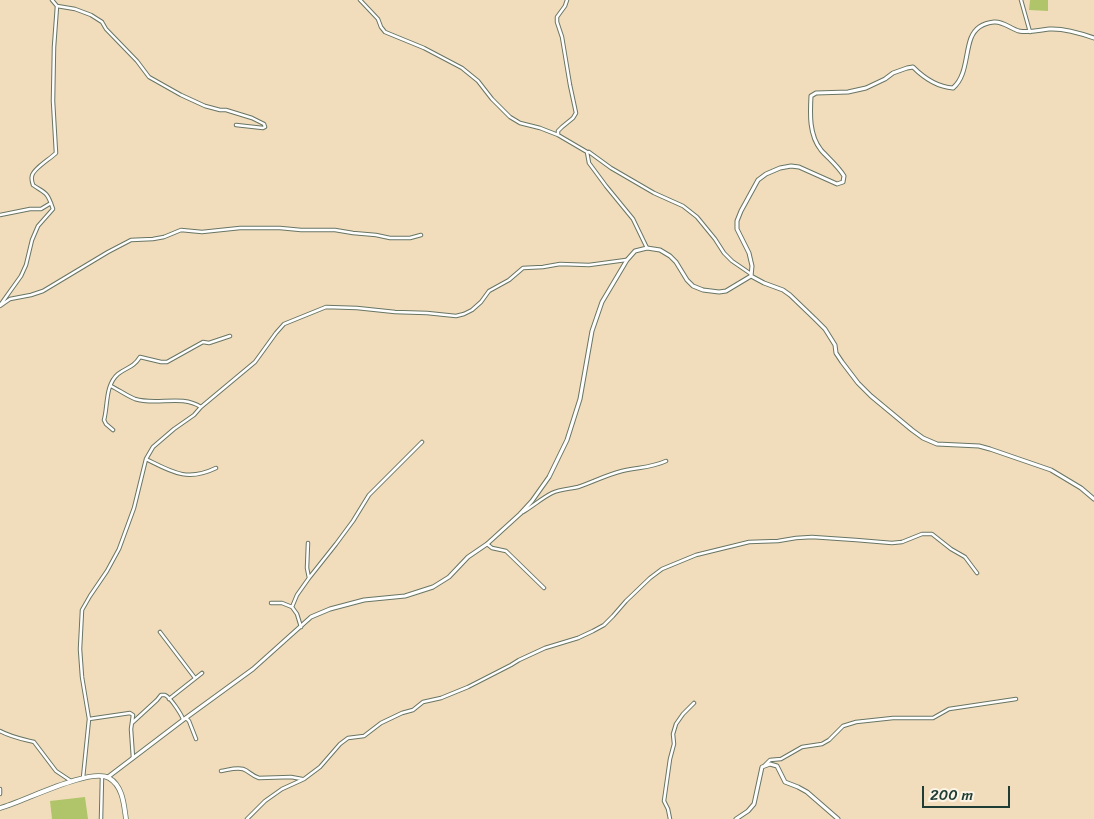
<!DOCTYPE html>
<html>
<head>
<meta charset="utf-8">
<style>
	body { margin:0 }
	#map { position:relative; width:1094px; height:819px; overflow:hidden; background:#f1ddbc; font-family:Sriracha,sans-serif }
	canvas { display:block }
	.scale { position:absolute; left:922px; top:786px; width:88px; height:22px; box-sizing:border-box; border:2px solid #1f3d34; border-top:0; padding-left:6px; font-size:15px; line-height:18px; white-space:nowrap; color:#1f3d34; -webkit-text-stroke:4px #fcf5e5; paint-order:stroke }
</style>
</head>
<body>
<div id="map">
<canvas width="1094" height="819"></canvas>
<div class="scale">200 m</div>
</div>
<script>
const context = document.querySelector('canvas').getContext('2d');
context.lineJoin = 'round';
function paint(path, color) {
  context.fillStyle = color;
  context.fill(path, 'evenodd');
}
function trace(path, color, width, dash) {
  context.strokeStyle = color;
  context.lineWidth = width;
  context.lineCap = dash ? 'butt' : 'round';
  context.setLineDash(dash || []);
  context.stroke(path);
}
paint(new Path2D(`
	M1030,0H1048V11L1029,10Z
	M85,797L88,819H52L50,801Z`), '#b0c569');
const minor = new Path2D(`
	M360,0L378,19L381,27L385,32L424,48L462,68L478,81L492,99L510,117L520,123L540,128L558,135L587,152L589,163L606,186L633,219L647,248
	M1021,0L1030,32
	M57,6L75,9L91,15L102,22L106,29L137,61L149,77L181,95L205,106L220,110H226L252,118L264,124L265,127L263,128L236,125
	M558,135V131L562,127L573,118L576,113L570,85L562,37L557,22V17L565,6L567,0
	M589,152L611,168L654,193L683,206L697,217L715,239L724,253L732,261L751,274
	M0,215L30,209H41L51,203
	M1,304L21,276L26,265L32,240L38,226L53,209C47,191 46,194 33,185C32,182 31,179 32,176C33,169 50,159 56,153L53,101L54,47L57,6L52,0
	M0,306L10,299L31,295L43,291L108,252L131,240L153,239L164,237L181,230L202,232L240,228H280L301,230H335L353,233L376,235L390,238H410L421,235
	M111,386C119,390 127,396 135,399C157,406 181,394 201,407
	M113,430L106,424L104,420C108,406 105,385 118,374C127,367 133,368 140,357L161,362H167L203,342L209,343L230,336
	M146,459C172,472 187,482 216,468
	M523,512C533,506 542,498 552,493C560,489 570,489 578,487C593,482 606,475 622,471C638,467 651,468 666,461
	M308,543L307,568L309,578
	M487,544L492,548L506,551L544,588
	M271,603H282L292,607
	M301,627L297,614L292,607L297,595L309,578L336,544L353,521L369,495L422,442
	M160,632L195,678
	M169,699L202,673
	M186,718L189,721L196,739
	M89,719L130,713L133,715L131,729L133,758
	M132,723L157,700L161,695C162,695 164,695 165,695C171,698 181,714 183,719
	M0,731C11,737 22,739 34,742L56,771L71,781
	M765,765L770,760L781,759L802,747L822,744L829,740L843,726L856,722L893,718H933L949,709L1016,699
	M221,771C228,770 236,767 243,769C249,771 252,776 259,778L291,777L302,779
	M83,778L89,719L82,677L80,649L82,610L90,596L107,571L119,549L134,508L146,459L153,447L174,429L194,415L201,407L255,362L276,333L284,324L326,307L357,308L395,312L427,313L456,316L464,314L472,310L481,302L489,291L509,280L523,268L543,267L560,264L589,265L626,260
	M0,789V794
	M101,819L102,776
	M247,819L265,801L282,789L304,779L320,767L340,744L348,738L364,736L381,723L402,713L413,710L423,702L441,698L468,687L511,665L519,660L545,648L578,638L593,631L604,625L613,616L626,601L650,578L662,569L696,555L749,542L778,541L796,538L812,537L856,540L892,543L902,542L922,534H932L951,549L965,557L977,573
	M670,819L668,809L664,801L670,759L674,744L673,734L676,724L683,714L694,703`);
const tertiary = new Path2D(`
	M751,276L764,283L783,290L790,295L815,319L825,329L835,345L836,353L842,362L858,383L871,396L912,430L923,438L937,444L979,446L990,449L1051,470L1081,488L1094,499
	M108,777L183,720L253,669L311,617L330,609L364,600L405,596L433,587L449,577L468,557L487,544L520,514L532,501L549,477L567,440L580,399L592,331L602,302L627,260L635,251L647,248L660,250L670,256L676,262L687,280L693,286L703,290L719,292L726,291L751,276L752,266L749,253L737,229V221L741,211L758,180L766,174L780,168L791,166L799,167L837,184L843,182L844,176C838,166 829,159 821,150C809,135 810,114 811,96L816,93L848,92L866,88L885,79L893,73L907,68L913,67C924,78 937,87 953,88C967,76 965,54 971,38C975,28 983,23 994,22C1003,21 1011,29 1019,31C1029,33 1039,30 1049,29C1064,28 1080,33 1094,38
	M736,819L748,811L754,804L762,767L770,764L777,766L785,782L798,787L807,792L838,819`);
const secondary = new Path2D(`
	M0,808C23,802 90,767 109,778C123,786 124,805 126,819`);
trace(minor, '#687564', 4.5);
trace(tertiary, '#687564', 5);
trace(secondary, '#687564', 5.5);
trace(minor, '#fff', 2.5);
trace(tertiary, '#fff', 3);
trace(secondary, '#fff', 4);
</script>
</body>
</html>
